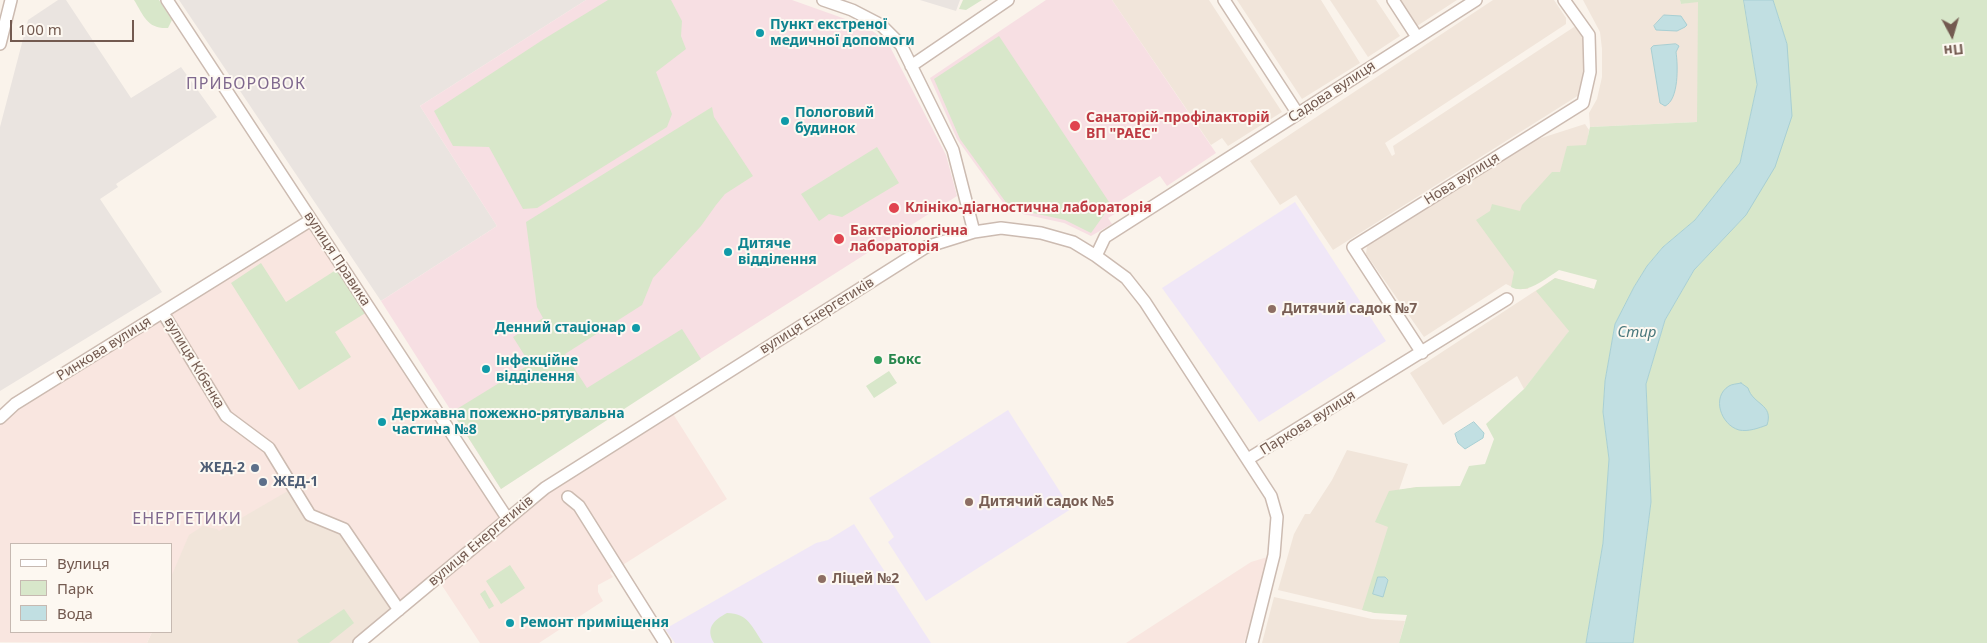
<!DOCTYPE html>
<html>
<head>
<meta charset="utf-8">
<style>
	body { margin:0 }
	#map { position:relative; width:1987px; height:643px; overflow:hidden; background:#faf3eb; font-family:"Noto Sans",sans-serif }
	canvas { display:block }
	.legend { position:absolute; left:10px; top:543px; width:162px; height:90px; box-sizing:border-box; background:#fdf8f1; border:1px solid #c6b9b1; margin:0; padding:6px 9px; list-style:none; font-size:15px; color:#735a50 }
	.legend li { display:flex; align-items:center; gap:10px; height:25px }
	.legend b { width:25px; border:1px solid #c6b9b1 }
	.north { position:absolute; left:1927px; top:10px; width:50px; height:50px; -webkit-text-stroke:4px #fdf8f1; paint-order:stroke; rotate:174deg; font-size:14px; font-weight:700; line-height:20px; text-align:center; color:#735a50 }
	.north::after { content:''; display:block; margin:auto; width:18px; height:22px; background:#735a50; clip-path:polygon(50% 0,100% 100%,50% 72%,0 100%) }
	.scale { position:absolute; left:10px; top:20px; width:124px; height:22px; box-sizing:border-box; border:2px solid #735a50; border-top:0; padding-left:6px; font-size:15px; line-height:18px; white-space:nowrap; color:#735a50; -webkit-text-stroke:4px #fdf8f1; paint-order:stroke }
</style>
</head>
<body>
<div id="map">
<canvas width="1987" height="643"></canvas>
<ul class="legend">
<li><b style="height:6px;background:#fff"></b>Вулиця</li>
<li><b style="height:14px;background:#d8e7ca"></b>Парк</li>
<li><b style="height:14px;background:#c1dfe2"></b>Вода</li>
</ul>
<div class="north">Пн</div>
<div class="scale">100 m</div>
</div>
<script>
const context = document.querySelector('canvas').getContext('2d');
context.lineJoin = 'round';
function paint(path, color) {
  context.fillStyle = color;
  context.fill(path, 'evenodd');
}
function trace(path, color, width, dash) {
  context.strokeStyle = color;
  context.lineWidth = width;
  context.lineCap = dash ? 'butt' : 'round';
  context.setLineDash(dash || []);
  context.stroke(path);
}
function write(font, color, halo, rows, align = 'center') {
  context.font = font + ' "Noto Sans",sans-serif';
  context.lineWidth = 4;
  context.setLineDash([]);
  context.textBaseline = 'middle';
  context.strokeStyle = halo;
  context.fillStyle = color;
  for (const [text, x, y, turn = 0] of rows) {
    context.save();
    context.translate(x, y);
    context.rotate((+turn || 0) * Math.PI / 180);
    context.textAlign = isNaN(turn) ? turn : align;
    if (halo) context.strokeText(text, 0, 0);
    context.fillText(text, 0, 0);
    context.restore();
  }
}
paint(new Path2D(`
	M1112,0H1209L1282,112L1228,146L1222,138L1211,145Z
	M1237,0H1321L1360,63L1302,99Z
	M1330,0H1376L1400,36L1368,57Z
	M1400,0H1457L1417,26Z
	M1493,0H1554L1566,18V24L1385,143L1392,156L1395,154L1393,146L1574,27L1578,28L1586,45L1585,80L1579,95L1333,250L1296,195L1280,205L1250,161Z
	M1583,0H1680L1681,4L1698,1V122L1590,127L1589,113L1597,99L1602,77V49L1600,32Z
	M1585,124L1589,130L1586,150L1528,289H1516L1506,284L1424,337L1366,254L1367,246L1532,141Z
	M1555,278L1594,289L1566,336L1524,389L1517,376L1443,425L1410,373Z
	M0,418L507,518L359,643H147L152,632H171V544Z
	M1347,450L1408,464L1399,490L1417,487L1375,613L1278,590L1294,534L1305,514H1310L1332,480Z
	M1274,597L1372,619L1405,621L1399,643H1262Z`), '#f1e5da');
paint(new Path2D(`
	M311,220L507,518L670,409L727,499L610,573L613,577L598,585V592L603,601L539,643H480L437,578L399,610L344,529L310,515L293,488L219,531L217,529L203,526L189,535L171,577V544H11V632H152L147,643L0,642V418Z
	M1274,555L1244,643H1126L1251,562Z`), '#f9e6e0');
paint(new Path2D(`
	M58,0H66L131,98L181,67L217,117L116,184L118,187L100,199L162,292L0,391V127L28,20Z
	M179,0H586L420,106L497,226L381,301Z
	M920,0H960L956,11Z`), '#eae4e0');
paint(new Path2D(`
	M1295,202L1386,341L1259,422L1162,288Z
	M1008,410L1071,509L926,601L888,542L894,537L869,498Z
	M854,524L931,643H675L665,629L816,543L828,540Z`), '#f0e7f7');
paint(new Path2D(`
	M586,0H792L865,26L887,41L946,155L957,196L606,419L501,489L381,301L497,226L420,106Z
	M1046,0H1112L1216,153L1167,186L1160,176L1114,205L1118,212L1108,218L1112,224L1091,236L1064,223L1009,211L957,139L930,78Z`), '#f7dfe3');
paint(new Path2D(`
	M134,0H159L172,20L168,28C147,29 144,16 134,0Z
	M608,0H671L682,21L681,36L686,49L656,72L672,114L667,127L537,208L523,209L489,147L453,146L434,111L544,39Z
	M963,0H982L966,10L959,9Z
	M1680,0H1744L1757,85L1740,163L1695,220L1663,247L1647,266L1634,287L1615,324L1605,381L1603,412L1609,459L1603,543L1586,643H1399L1407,615L1375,613L1362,610L1388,527L1375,522L1389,491L1417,487L1460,486L1469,466L1485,464L1494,439L1486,424L1524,389L1569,331L1536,291L1555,278L1594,289L1597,280L1559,270C1545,279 1527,295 1511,287L1514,272L1476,220L1490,211L1492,204L1520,211L1522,205L1552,172H1560L1567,146L1586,145L1590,127L1697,122L1698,2L1681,4Z
	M1773,0H1987V643H1633L1651,502L1646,384L1665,320L1694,270L1746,215L1787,44Z
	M999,36L1111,205L1091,233L1065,220L1010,208L960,139L934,79Z
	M712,107L714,117L753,176L725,194L716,205L701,226L653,278L642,305L565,354L587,388L682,329L701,359L501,489L452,412L530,364L513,337L543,318L537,307L526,222Z
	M877,147L899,183L842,217L829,214L819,221L801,194Z
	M261,263L286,302L339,268L367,312L335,332L351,357L299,390L231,283Z
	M889,371L897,383L874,398L866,386Z
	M510,565L525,588L501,604L486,581Z
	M485,590L494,606L489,609L480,594Z
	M344,609L354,623L329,643H299L297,640Z
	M727,613C748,613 752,627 763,643H714C705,628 714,620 727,613Z`), '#d8e7ca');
const water = new Path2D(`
	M1744,0H1773L1787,44L1792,116L1775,167L1746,215L1694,270L1665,320L1646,384L1651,502L1633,643H1586L1603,543L1609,459L1603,412L1605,381L1615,324L1634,287L1647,266L1663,247L1695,220L1740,163L1757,85Z
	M1664,15L1681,16L1687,25L1685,27L1677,31L1656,30L1654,26Z
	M1676,44L1679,46L1676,52C1678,65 1679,100 1665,106L1660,103L1651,48L1653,46Z
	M1741,383L1748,388C1753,405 1774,404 1767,425C1759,428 1748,432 1739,430C1721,425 1711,397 1729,386C1732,384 1737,384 1741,383Z
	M1474,422L1484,433L1483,438L1465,449L1458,443L1455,434Z
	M1378,577H1385L1388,580L1383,597L1373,594Z`);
paint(water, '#c1dfe2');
trace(water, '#a8cfd3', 1);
const minor = new Path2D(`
	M167,0L507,518
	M823,0L852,10L881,25L901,45L953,150L974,232
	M1224,0L1298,114
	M1393,0L1417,37
	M0,44L11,0
	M911,66L1008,0
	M1096,256L1105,237L1476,0
	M163,313L226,416L269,448L310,515L344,529L399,610
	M1422,353L1353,247L1583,103L1590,72L1589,35L1564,0
	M0,418L15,404L311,220
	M1248,459L1507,299
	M568,497L579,506L665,643
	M359,643L545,488L926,247L974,232L1001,228L1041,233L1073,242L1096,256L1126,278L1145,302L1271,496L1277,517L1274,555L1252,643`);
trace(minor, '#ccbbb1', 14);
trace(minor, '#fff', 11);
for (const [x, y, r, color] of [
	[760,33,5,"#0f9aa8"],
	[785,121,5,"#0f9aa8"],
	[1075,126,6,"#e0444e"],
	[894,208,6,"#e0444e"],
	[839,239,6,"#e0444e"],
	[728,252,5,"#0f9aa8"],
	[1272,309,5,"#8d6e63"],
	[636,328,5,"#0f9aa8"],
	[878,360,5,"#2e9e5b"],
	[486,369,5,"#0f9aa8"],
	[382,422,5,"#0f9aa8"],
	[255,468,5,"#5c6f8a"],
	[263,482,5,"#5c6f8a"],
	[969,502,5,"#8d6e63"],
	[822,579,5,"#8d6e63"],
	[510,623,5,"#0f9aa8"]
]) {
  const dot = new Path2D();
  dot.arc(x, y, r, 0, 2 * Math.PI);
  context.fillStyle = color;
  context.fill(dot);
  trace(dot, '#fdf8f1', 2);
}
write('bold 14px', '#0d838f', '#fdf8f1', [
	["Пункт екстреної",770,25],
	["медичної допомоги",770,41],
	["Пологовий",795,113],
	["будинок",795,129],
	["Дитяче",738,244],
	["відділення",738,260],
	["Денний стаціонар",626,328,"right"],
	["Інфекційне",496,361],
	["відділення",496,377],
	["Державна пожежно-рятувальна",392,414],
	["частина №8",392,430],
	["Ремонт приміщення",520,623]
], 'left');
write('14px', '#735a50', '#fdf8f1', [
	["Садова вулиця",1332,92,-33],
	["Нова вулиця",1462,179,-32],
	["вулиця Правика",337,259,57],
	["вулиця Енергетиків",817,316,-32],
	["Ринкова вулиця",104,349,-32],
	["вулиця Кібенка",194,363,59],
	["Паркова вулиця",1308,423,-32],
	["вулиця Енергетиків",481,541,-40]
]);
write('bold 14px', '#be3a42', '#fdf8f1', [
	["Санаторій-профілакторій",1086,118],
	["ВП \"РАЕС\"",1086,134],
	["Клініко-діагностична лабораторія",905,208],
	["Бактеріологічна",850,231],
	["лабораторія",850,247]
], 'left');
write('bold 14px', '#785e54', '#fdf8f1', [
	["Дитячий садок №7",1282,309],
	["Дитячий садок №5",979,502],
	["Ліцей №2",832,579]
], 'left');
write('bold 14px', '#27864d', '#fdf8f1', [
	["Бокс",888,360]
], 'left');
write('bold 14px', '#4e5e75', '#fdf8f1', [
	["ЖЕД-2",245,468],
	["ЖЕД-1",273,482,"left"]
], 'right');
write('italic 15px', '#49777c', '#fdf8f1', [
	["Стир",1637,333]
]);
context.letterSpacing = '1px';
write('16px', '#7f688e', '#fdf8f1', [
	["ПРИБОРОВОК",246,84],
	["ЕНЕРГЕТИКИ",187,519]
]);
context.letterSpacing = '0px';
</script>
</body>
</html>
